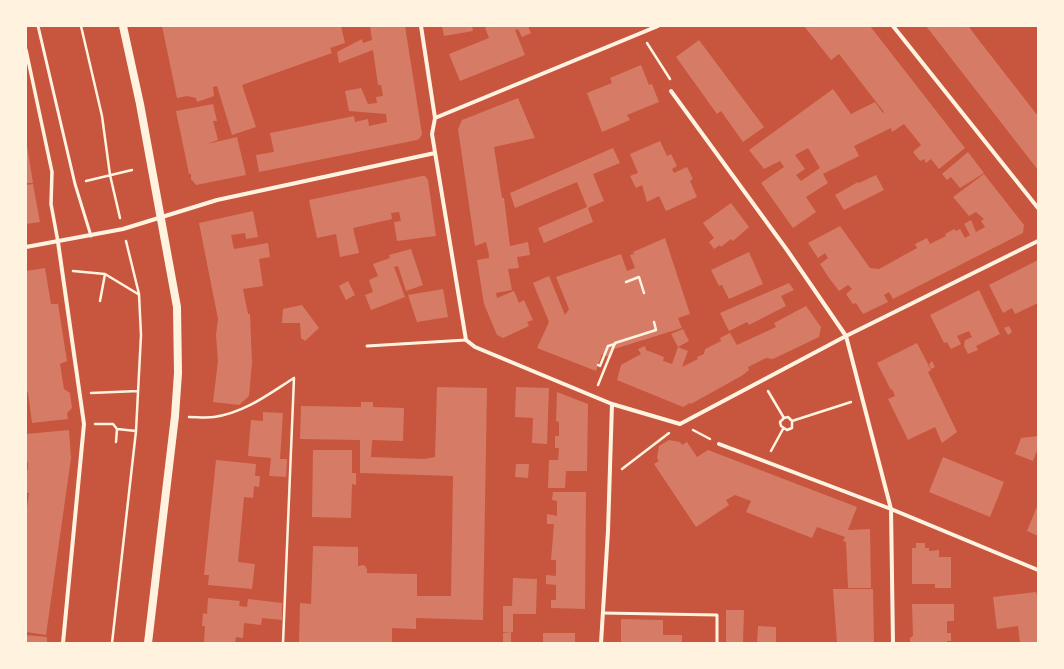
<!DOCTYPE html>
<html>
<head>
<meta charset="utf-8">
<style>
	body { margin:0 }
	#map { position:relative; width:1064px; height:669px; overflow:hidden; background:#c8553d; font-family:Quicksand,sans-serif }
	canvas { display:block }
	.frame { position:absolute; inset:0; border:27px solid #fff3e0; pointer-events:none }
</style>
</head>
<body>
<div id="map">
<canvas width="1064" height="669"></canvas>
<div class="frame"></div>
</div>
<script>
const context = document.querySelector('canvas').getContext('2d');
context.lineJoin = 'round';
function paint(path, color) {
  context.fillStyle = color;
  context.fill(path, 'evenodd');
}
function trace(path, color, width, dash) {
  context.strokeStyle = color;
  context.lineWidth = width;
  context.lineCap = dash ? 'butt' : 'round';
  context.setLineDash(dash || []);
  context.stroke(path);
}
paint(new Path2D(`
	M162,26H341L345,43L330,48L332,53L242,85L256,127L232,135L217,86L213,87L214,96L197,102L196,98L187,96L177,98Z
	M370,26H405L422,134L420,138L417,140L259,172L256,155L274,152L270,133L354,116L355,122L368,119L369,126L387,122L386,114L349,111L345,91L361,88L368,104L377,103L376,97L383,96L381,85H378L373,50L339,63L337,52L362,39L363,43L372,40Z
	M442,26H472L473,31L444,36Z
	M489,26H528L531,33L522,37L518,29L515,30L525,55L460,81L449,54L489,38L485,28Z
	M804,26H870L965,148L939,169L931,159L926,163L924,159L920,161L913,152L921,145L904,124L892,132L891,128L854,146L859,156L823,174L828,183L806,197L816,212L793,228L761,183L784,167L780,161L764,169L749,150L833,89L851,114L875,102L883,113L884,112L839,54L831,60ZM808,148L820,168L801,181L796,175L805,169L795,155Z
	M926,26H971L969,27L978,39L1038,116V170Z
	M699,40L764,127L743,142L721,111L717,114L676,57Z
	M641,65L649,85L652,84L659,102L627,115L630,120L602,132L587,93L612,83L610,78Z
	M518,98L535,138L494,147L502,198H504L510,246L528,242L530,255L517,257L519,268L508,269L512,290L496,293L497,298L514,291L519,303L524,300L533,320L527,322L529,326L503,338L497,335L484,304L477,260L489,258V255L486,242L475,246L458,129L462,120Z
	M213,104L217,121H213L218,140L207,144L237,137L246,175L196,185L191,179V174H189L176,111Z
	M660,141L667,156L671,154L677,166L672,169L674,173L687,167L693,179L690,181L697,197L666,211L659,196L647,202L642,185L636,188L630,176L638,173L630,154Z
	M26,146H27L33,183H26Z
	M613,148L620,163L593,174L604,201L588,208L593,222L544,243L538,228L587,207L577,182L515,208L510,193Z
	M968,152L984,173L960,188L951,177L947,180L942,174Z
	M984,174L1024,225L1023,233L893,299L889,292L884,295L888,302L863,314L856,303L853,304L846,294L852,289L848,285L839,291L829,278L820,264L828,258L825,253L818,258L808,243L840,226L870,268L879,269L917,248L915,244L927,238L930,244L946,236L945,234L954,229L956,231L960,229L965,238L970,235L964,224L971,220L976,232L985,227L981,221L984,219L976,212L969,216L953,197Z
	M876,175L884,190L844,210L835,195L858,182L859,183Z
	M422,176H425L428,180L436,236L397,241L394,222L401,221L399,212L391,213L392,219L353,228L359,253L340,257L336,234L317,238L309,200Z
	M33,184L40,222L26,224V185Z
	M731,203L749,227L733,241L731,239L721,247L720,245L714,249L709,242L714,238L703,223Z
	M253,211L258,237L246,239L245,233L231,235L234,249L268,243L270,257L259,259L263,286L243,289L248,314H250L252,363L249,396L239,405L213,402L218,361L216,335L218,319L199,223Z
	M665,238L690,314L678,318L682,328L614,349L611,358L602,354L596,371L537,348L549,322L533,283L549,276L565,315L569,309L556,277L621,254L627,271L635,268L630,255L634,254L633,252Z
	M411,249L423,285L406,291L398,266L394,267L405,297L371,310L365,295L373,292L369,280L378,276L373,264L390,258L389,255Z
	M749,252L763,284L729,299L722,285L719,286L711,270Z
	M1038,260V303L1015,314L1012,308L1003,313L989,285Z
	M45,268L51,304H58L67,361L60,364L64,389L70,393L72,408L67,413L68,419L32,423L28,392H26V271Z
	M348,281L355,295L346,300L339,286Z
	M789,283L794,290L781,296L786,306L749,325L747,322L729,331L720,313Z
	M443,289L448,317L417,322L408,295Z
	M979,290L1000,334L976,346L978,350L968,354L964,346L965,340L972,337L969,331L957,336L961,344L951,349L947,342L944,343L930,315Z
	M302,305L319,328L305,341L301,338L300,323H282L283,309Z
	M806,306L821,327L819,337L773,359L766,358L748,367L749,370L743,375L691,404L690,403L683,407L617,380L621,365L641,354L638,349L645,346L646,350L664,357L663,361L672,364L678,347L671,334L683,329L689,341L678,347L688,351L682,367L698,359L697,357L704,354L705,349L721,341L720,338L730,333L737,345L776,327L774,323Z
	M1009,326L1012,332L1008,335L1004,328Z
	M917,343L931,370L928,372L957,432L942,443L935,427L908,440L888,399L895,396L892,389L891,390L877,363Z
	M932,361L935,367L931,369L929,364Z
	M437,387L487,388L483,620L416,618V629L392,628V643H299L300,603L311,604L313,546L358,547V566L364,565L367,569V573L417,574V596H451L453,476L360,473V440L300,439L301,406L361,407V402H373V407L404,408L403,441L373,440L372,441L371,457L424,459L435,457Z
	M516,387L549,388L547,444L532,443L533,418L515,417Z
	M557,392L588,404L587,471H566L565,488H548L549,460H558L559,448H555V436H559V422L556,421Z
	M263,412L283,413L280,459H287L286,477L269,476L271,458L248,456L251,420L263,421Z
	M69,430L71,458L46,635L26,632V515L29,493H26V470H28V462L26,463V434Z
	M1038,436V448L1033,461L1015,454L1021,438Z
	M669,440L680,442L682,445L687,442L697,457L708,450L857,507L848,530L870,529L871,588H848L846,542L843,541L845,537L817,527L812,538L746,512L751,501L735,495L726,500L729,505L696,527L654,464L659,461L657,458L659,446Z
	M313,450H352V473H356V485L352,484L351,518L312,517Z
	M943,457L1004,482L990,517L929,492Z
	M216,460L256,464L255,476H260L259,487L254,486L253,498L244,497L238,562L255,564L252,589L208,585L209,575H204Z
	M516,464H529L528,478L515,477Z
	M553,492H586L585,609L551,608V600H556V585L546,584V575L556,576V560H551L554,524H547V514L557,516V501L552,500Z
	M1038,504V536L1027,531Z
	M916,543H925V548H929V551L939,550V557H951V588H935V584H912V548H916Z
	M513,578L537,579L536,614H513V632H503V606H512Z
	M833,589H873L874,643H837Z
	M1036,592L1038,599V643H1020L1018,626L997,629L993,597Z
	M208,598L240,601L239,606L247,607L248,599L282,603V620L262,618L261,625L244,623L243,638L236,637L235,643L204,642L205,626H202L203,613L207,614Z
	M912,604H954V621H947V633H951V641H947V643H910V638L913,636Z
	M726,610H744L743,643H726Z
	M621,619L663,620V635H682V643H621Z
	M758,626L776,627V643H757Z
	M511,632V642H503V633Z
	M543,633H575V643H543Z
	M26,635L47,637V643H26Z`), '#d67c66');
trace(new Path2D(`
	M81,26L102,116L110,175L120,218
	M647,43L670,79
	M86,181L132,170
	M73,271L105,274L138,294
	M626,282L639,277L644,293
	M100,301L105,274
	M598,365L600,366L608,346L615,344
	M598,385L615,343L656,330L654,322
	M768,391L784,418L780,422L781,426L787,430L792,428V421L788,417L784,418
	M91,393L138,391
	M189,417C197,417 206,418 214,417C244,413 269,394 294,378
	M792,421L851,402
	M95,424H113L117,429L116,442
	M117,429L136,431
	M693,430L710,439
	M771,451L783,429
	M622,469L669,433
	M112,643L136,431L141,335L139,294L126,241
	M283,643L294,378`), '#fff3e0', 2.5);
trace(new Path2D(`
	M38,26L75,184L91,236
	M367,346L466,340
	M603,613L717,615V643`), '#fff3e0', 3);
trace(new Path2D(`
	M26,50L52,172L51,204L58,242`), '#fff3e0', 3.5);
trace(new Path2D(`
	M421,26L435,118L432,134L466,340L475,347L612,404L680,424L846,336L1038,241
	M893,26L1038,208
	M671,91L787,250L846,336L891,509L893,643
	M435,118L658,26
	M58,242L84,424L63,643
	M26,247L123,229L217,200L435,153
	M719,444L891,509L1038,570
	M601,643L608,531L612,404`), '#fff3e0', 4);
trace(new Path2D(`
	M123,26L140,104L177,307L178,373L175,416L148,643`), '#fff3e0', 8);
</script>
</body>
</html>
